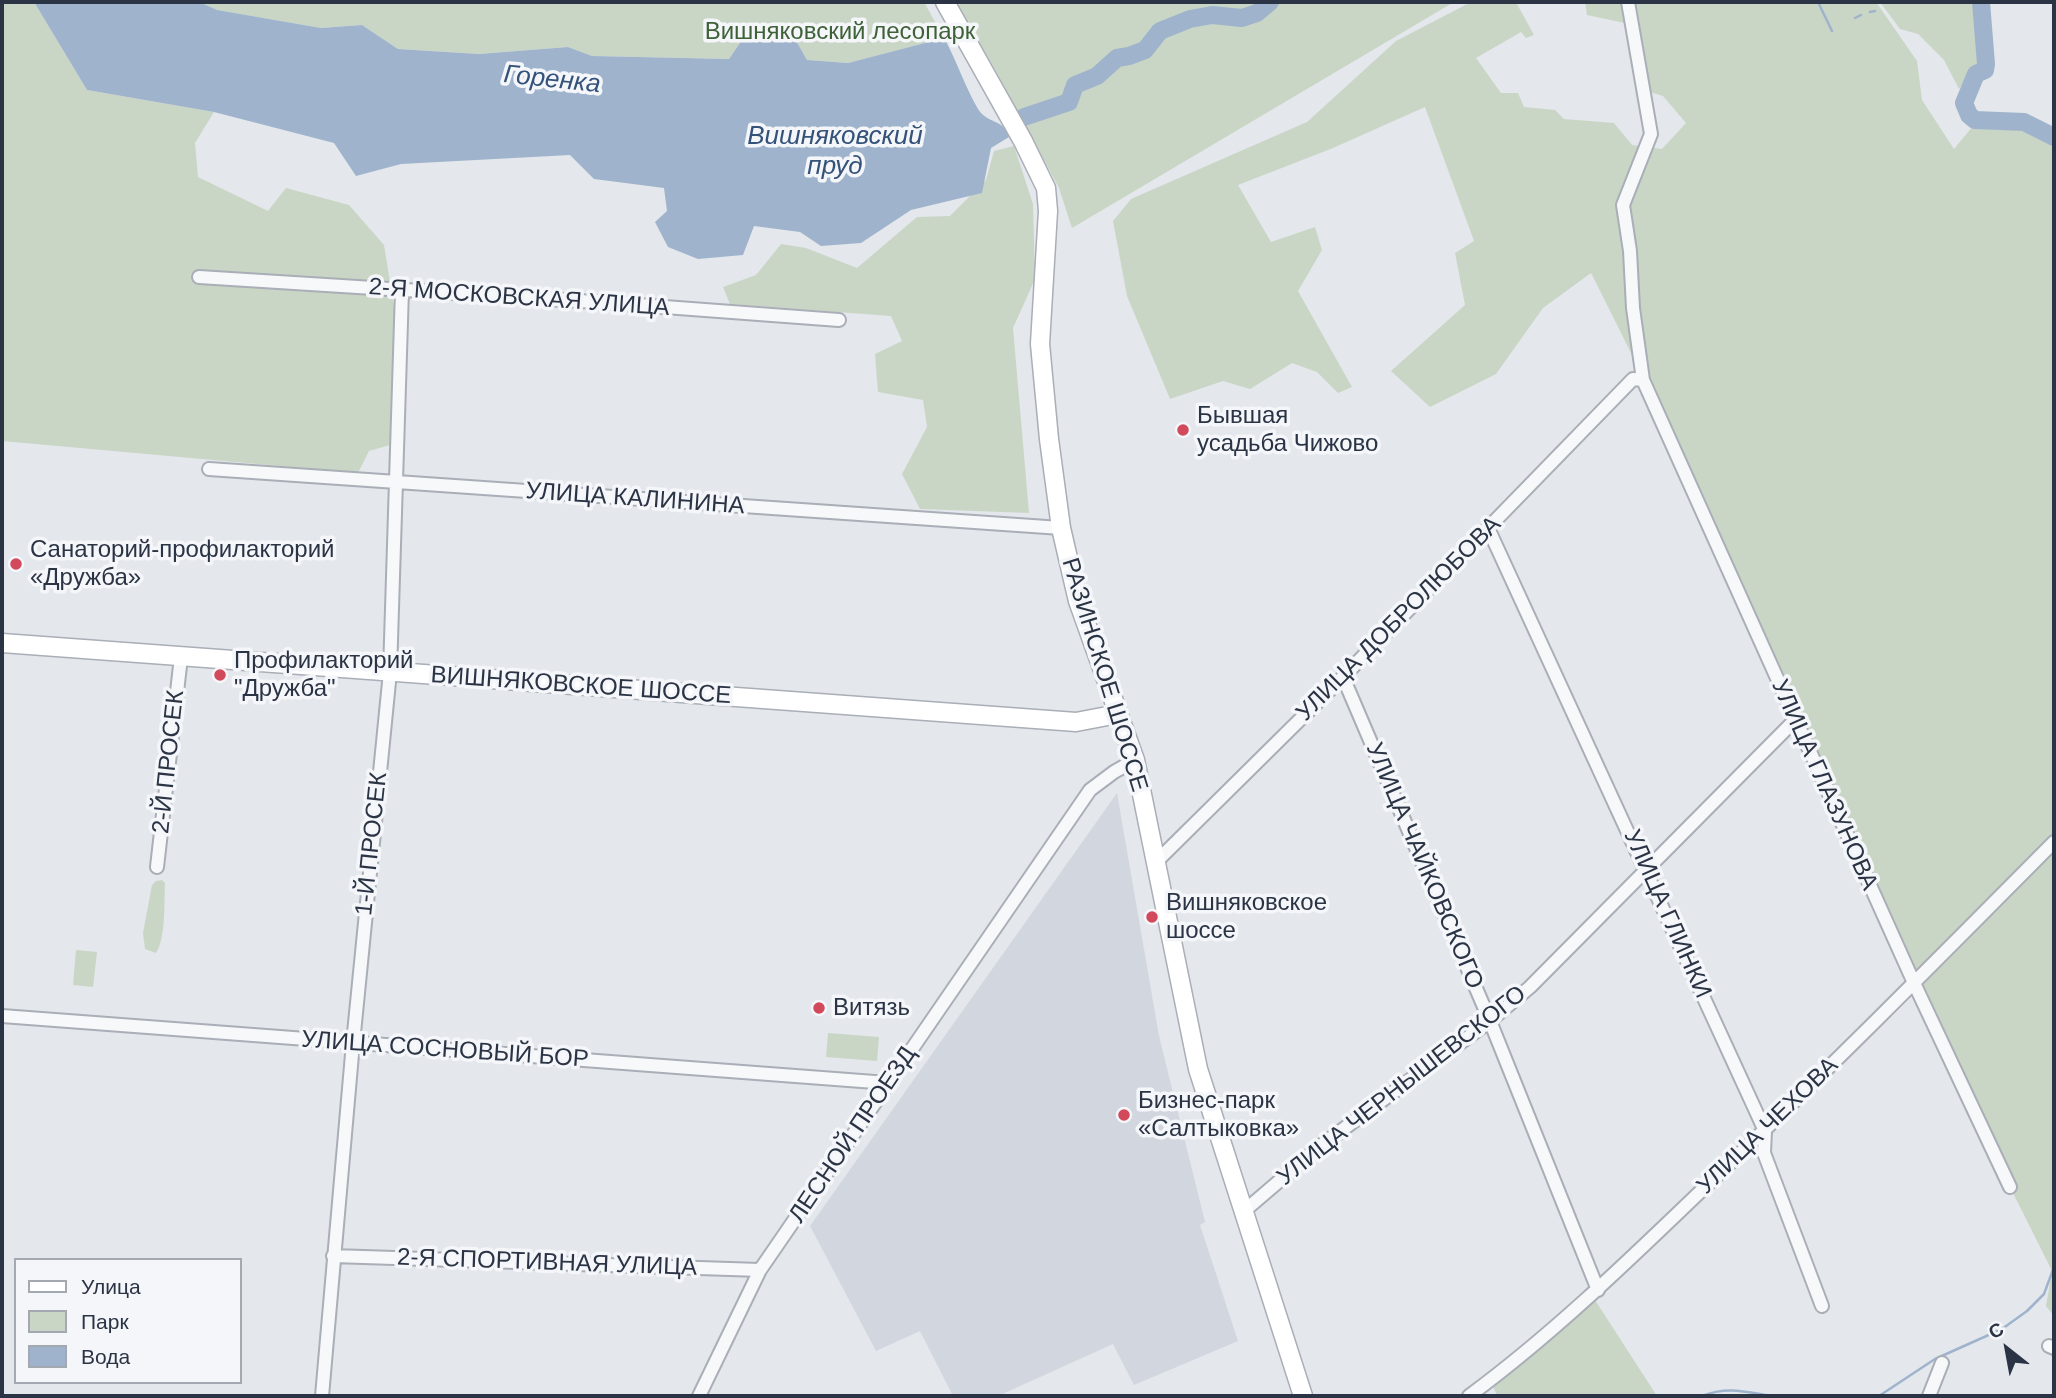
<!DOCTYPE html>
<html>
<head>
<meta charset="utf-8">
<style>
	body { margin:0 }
	#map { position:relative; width:2056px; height:1398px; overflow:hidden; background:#e4e7ec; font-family:Helvetica,sans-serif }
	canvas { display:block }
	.frame { position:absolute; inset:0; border:4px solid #2b3445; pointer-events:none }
	.legend { position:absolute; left:14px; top:1258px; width:228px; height:126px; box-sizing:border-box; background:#f4f6f9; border:2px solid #a4a8b1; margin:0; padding:9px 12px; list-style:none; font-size:21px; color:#2b3445 }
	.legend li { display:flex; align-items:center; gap:14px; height:35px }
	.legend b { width:35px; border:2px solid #a4a8b1 }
	.north { position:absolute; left:1972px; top:1314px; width:70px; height:70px; -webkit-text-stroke:5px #f4f6f9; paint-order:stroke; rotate:329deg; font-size:19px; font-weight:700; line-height:28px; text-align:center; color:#2b3445 }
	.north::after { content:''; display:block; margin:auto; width:24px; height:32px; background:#2b3445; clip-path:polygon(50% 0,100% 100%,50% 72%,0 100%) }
</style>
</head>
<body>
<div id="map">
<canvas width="2056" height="1398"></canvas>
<div class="frame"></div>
<ul class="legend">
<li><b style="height:9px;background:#fff"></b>Улица</li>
<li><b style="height:19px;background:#c9d6c5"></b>Парк</li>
<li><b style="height:19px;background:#9fb4cc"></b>Вода</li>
</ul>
<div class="north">С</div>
</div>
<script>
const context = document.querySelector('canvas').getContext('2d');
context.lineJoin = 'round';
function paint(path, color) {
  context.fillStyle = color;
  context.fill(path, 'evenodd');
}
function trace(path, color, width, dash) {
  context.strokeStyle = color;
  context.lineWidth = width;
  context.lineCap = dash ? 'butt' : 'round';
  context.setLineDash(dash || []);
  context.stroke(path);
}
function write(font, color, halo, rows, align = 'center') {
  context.font = font + ' Helvetica,sans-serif';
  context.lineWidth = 7;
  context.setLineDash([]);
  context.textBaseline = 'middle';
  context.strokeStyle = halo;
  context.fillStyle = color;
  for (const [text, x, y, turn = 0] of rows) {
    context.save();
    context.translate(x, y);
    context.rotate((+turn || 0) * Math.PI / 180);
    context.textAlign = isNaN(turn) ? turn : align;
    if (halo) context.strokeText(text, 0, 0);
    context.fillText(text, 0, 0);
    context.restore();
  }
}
paint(new Path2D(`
	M1117,793L1159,1036L1205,1222L1200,1225L1238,1341L1134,1385L1113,1344L998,1396H953L920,1331L876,1351L810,1226Z`), '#d2d6de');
paint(new Path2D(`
	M2,2H34L87,90L214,112L195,143L198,177L268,211L286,188L349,205L384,245L396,319L390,445L369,451L358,473L2,441Z
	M199,2H924L944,38L848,63L807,60L794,37L746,34L729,59L592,56L568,47L479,54L398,49L362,25L321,28L216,10Z
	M964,2H1454L1072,228L1059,188L991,62L957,6Z
	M1471,2H1521L1517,4L1534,35L1526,38L1521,32L1476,58L1501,93H1518L1524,107L1555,110L1564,119L1614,123L1632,145L1662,149L1686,123L1663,96L1650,92L1640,63L1644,48L1634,25L1587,15L1585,2H1876L1917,61L1922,100L1954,149L1973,126L2028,119L2041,140L2054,141V1316L2046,1306L2052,1271L2015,1197L1655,414L1632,355L1591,273L1543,308L1496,374L1430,407L1391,371L1465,305L1455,253L1474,241L1425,107L1333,148L1238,185L1271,242L1315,227L1322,250L1298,291L1352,387L1338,393L1317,372L1292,363L1250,389L1223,381L1170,399L1127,296L1113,221L1131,199L1307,122L1396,41Z
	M1880,2H1975L1981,61L1959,89L1944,60L1918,34L1900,29Z
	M1014,146L1033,204L1035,279L1013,328L1029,513L920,509L902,474L927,427L923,400L878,392L875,354L902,341L891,316L730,304L723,287L756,275L781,244L806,248L857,268L917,217L950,216L986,180L994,151Z
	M162,880L165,883C164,902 166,938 156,953L145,949L143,933L152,885L156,881Z
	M76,950L97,952L93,987L73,985Z
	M828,1033L879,1037L877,1061L826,1057Z
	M1595,1300L1657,1396H1497L1493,1386L1522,1364Z`), '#c9d6c5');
paint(new Path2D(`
	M34,2H199L217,10L321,28L362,25L398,49L479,54L568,47L592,56L729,59L746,34L794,37L807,60L848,63L944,38C957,61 965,87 978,109C987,124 1005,119 1009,137L991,148L982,193L911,210L861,243L821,246L800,232L754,226L743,255L698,259L668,247L655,222L667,211L664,188L594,179L570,155L401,164L356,176L334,143L214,112L87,90Z`), '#9fb4cc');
trace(new Path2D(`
	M1818,2L1832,31
	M1870,12L1875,11
	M1855,18L1861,15
	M1702,1396C1727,1386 1746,1392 1772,1396
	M1879,1396L1935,1359L2002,1329L2027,1311L2044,1294L2054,1267`), '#9fb4cc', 2.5);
trace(new Path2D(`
	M1981,2L1986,64L1985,70L1976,74L1964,103L1969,115L1975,120L2024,122L2054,137
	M1024,117L1069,102L1075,85L1097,76L1117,58L1129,56L1145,50L1160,31L1190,19L1212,15L1242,18L1257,13L1270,2`), '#9fb4cc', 18);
const street = new Path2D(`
	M1628,2L1651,134L1623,205L1630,251L1633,308L1643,380L1914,983L2010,1187
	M199,277L611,303L839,320
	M209,469L1061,528
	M1488,528L1765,1131L1764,1153L1822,1306
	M1343,677L1490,1021L1598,1290
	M1155,863L1343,677L1633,379L1643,380
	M157,867L181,657
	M2,1016L888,1083
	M1243,1212L1319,1147L1490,1021L1530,987L1795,720
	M333,1256L760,1270
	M2049,1346L2054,1348
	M322,1396L353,1043L390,672L402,290
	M699,1396L760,1270L1090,790L1114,772L1135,760
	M1469,1396C1553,1334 1628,1261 1703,1189C1822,1076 1938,959 2054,842
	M1929,1396L1942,1363`);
const secondary = new Path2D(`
	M945,2L1023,141L1046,188L1048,211L1040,344L1049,439L1061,528L1078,601L1135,760L1198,1069L1303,1396
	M2,643L1076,722L1118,714`);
trace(street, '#a9aeb7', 16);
trace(secondary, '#a9aeb7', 21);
trace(street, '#f7f8fa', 12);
trace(secondary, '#fff', 18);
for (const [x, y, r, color] of [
	[1183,430,7,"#d1495b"],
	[16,564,7,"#d1495b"],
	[220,675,7,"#d1495b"],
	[1152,917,7,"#d1495b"],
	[819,1008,7,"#d1495b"],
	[1124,1115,7,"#d1495b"]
]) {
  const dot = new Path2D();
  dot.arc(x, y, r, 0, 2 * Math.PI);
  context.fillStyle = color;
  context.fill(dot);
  trace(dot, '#f4f6f9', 2.5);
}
write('24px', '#3f6138', '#f4f6f9', [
	["Вишняковский лесопарк",840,32]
]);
write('24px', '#2b3445', '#f4f6f9', [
	["2-Я МОСКОВСКАЯ УЛИЦА",519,298,4],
	["УЛИЦА КАЛИНИНА",635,499,4],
	["УЛИЦА ДОБРОЛЮБОВА",1399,619,-45],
	["РАЗИНСКОЕ ШОССЕ",1104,675,73],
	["ВИШНЯКОВСКОЕ ШОССЕ",581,686,4],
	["2-Й ПРОСЕК",169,762,-84],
	["УЛИЦА ГЛАЗУНОВА",1824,785,66],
	["1-Й ПРОСЕК",372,844,-84],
	["УЛИЦА ЧАЙКОВСКОГО",1424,866,67],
	["УЛИЦА ГЛИНКИ",1667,914,66],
	["УЛИЦА СОСНОВЫЙ БОР",445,1050,4],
	["УЛИЦА ЧЕРНЫШЕВСКОГО",1402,1086,-38],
	["УЛИЦА ЧЕХОВА",1768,1126,-44],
	["ЛЕСНОЙ ПРОЕЗД",853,1135,-56],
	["2-Я СПОРТИВНАЯ УЛИЦА",547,1263,2]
]);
write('24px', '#2b3445', '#f4f6f9', [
	["Бывшая",1197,416],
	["усадьба Чижово",1197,444],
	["Санаторий-профилакторий",30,550],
	["«Дружба»",30,578],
	["Профилакторий",234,661],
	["\"Дружба\"",234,689],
	["Вишняковское",1166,903],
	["шоссе",1166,931],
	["Витязь",833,1008],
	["Бизнес-парк",1138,1101],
	["«Салтыковка»",1138,1129]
], 'left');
write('italic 26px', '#34527a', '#f4f6f9', [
	["Горенка",552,80,6],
	["Вишняковский",835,137],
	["пруд",835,167]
]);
</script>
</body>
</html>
